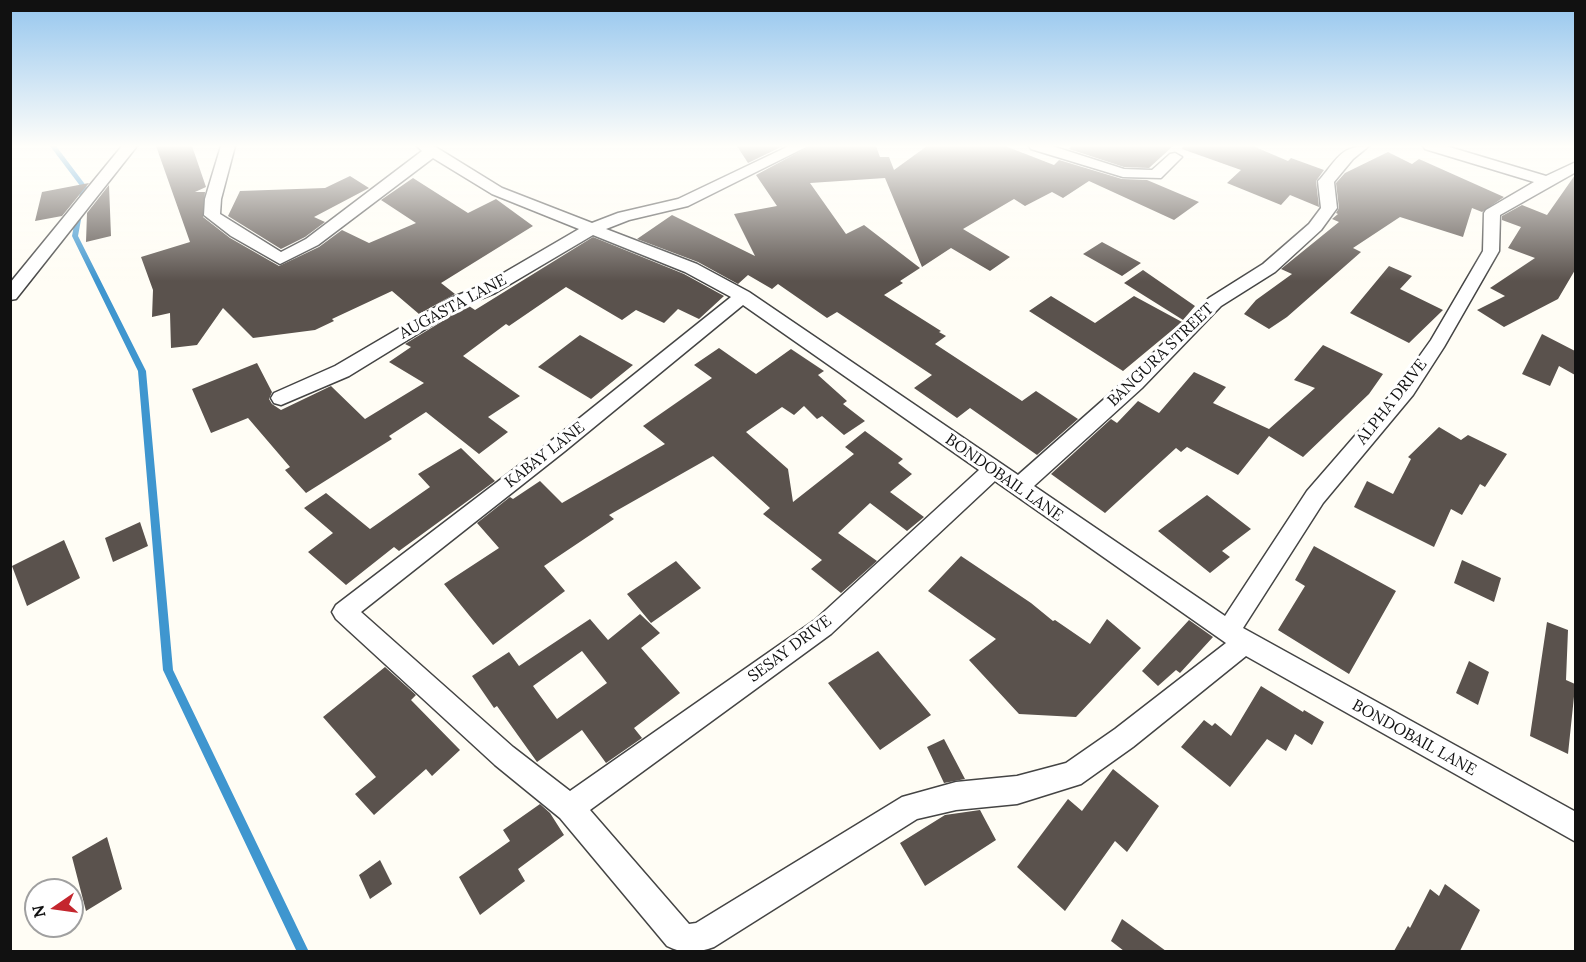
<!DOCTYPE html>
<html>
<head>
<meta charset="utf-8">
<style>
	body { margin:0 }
	#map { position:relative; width:1586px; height:962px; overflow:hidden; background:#fffdf5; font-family:Lora,serif }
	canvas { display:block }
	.frame { position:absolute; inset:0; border:12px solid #111; pointer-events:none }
	.north { position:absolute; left:24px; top:878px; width:60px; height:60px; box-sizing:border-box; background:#fff; border:2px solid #a0a0a0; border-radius:50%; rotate:257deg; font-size:16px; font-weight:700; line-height:24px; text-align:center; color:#111 }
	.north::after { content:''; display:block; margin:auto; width:21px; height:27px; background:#c4262e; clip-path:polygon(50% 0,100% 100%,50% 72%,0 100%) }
</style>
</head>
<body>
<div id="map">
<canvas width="1586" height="962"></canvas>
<div class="frame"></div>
<div class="north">N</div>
</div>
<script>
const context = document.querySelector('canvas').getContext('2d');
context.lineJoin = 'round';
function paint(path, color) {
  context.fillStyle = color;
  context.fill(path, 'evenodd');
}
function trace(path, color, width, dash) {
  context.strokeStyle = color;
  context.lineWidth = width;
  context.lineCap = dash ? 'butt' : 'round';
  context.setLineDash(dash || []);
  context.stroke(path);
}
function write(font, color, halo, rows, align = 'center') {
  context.font = font + ' Lora,serif';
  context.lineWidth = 6;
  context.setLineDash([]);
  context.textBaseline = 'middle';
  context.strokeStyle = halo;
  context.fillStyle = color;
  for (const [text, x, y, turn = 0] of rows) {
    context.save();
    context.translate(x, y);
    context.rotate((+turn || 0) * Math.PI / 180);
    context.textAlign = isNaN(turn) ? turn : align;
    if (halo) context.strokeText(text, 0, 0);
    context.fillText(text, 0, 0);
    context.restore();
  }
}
paint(new Path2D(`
	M50,146H56L87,187L78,236L146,371L173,670L309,952H297L163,670L138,371L72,236L81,187Z`), '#3f96cf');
paint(new Path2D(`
	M156,146H192L206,187L195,192H205L203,217L230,238L279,266L319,247L342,230L369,243L416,223L381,200L413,178L468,213L496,199L533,226L441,283L455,294L419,314L392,291L332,319L334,321L315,330L253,338L223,308L197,345L171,348L170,313L152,317L153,290L141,257L190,242Z
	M737,146H783L748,163Z
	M810,146H876L880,157H889L894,170L927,146H1005L1054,165L1059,160L1122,179L1147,180L1199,202L1174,220L1089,181L1063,198L1052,192L1025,206L1014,199L963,229L1010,257L990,271L951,248L922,267L885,178L810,183L846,234L864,225L920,268L900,281L903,283L884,295L941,331L939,332L946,336L935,344L1022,401L1036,391L1078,419L1037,455L970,408L957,418L914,388L932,375L837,312L827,318L778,284L772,289L748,275L738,284L698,262L637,239L672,215L755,256L734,214L777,206L756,175Z
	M1072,146H1173L1149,168L1124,167L1069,149Z
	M1183,146H1253L1288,161L1291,158L1324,170L1316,181L1319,207L1290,195L1281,205L1227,183L1241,170L1182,149Z
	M1388,152L1412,164L1419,159L1504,197L1482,212L1472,208L1463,237L1400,217L1353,248L1361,252L1287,317L1269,329L1244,314L1256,300L1292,274L1281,269L1339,222L1332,219L1338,214L1336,213L1339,208L1336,183L1345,173Z
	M1575,175V270L1558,299L1504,327L1477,310L1505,296L1490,288L1535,258L1508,248L1521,227L1502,220V216L1522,205L1547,215Z
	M350,176L369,188L314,217L325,222L305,237L281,249L228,216L240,191L325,188Z
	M89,183L62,216L35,221L42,192Z
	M109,185L111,236L86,242L87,213Z
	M593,237L684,274L724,296L699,319L678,309L664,323L636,310L622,320L566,287L509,326L506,324L463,356L520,396L488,417L508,432L479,454L426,412L389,436L392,439L306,493L285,470L290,467L248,418L211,433L192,389L257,363L272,392L269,399L272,404L281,410L331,386L365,419L424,383L389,362L411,347L405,344L464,308L469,306L475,310Z
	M1102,242L1141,263L1122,276L1083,254Z
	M1389,266L1412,276L1400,289L1443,310L1409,343L1350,313Z
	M1143,270L1195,306L1183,320L1124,283Z
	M1051,296L1095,323L1134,296L1182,322L1123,371L1029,311Z
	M1542,334L1575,351V375L1559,366L1550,386L1522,374Z
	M580,335L633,365L591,399L538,367Z
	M1323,345L1383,374L1369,394L1303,457L1269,436L1238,475L1187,447L1181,452L1176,448L1105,513L1051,474L1111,419L1117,423L1138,401L1159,413L1194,372L1226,387L1213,403L1269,429L1315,388L1294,380Z
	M719,348L756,374L791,349L824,371L818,375L847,401L843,404L865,421L844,435L822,416L817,419L804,406L794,415L782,407L746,432L788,469L793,502L854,454L845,447L865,431L903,459L898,463L912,474L890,492L924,517L907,531L870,503L838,533L877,561L841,593L811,569L822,560L763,514L770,508L713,456L609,515L614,519L544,566L565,591L493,645L444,584L499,548L477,523L510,497L513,499L540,481L562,503L665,444L643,426L712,378L694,365Z
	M1439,427L1461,440L1468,435L1507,454L1485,487L1480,484L1462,515L1451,509L1434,547L1354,507L1367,481L1393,494L1411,459L1408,457Z
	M461,448L495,481L399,551L394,547L346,585L308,552L333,533L304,508L326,493L370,529L430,487L418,474Z
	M1207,495L1251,529L1222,551L1230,557L1210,573L1158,531Z
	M140,522L148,546L113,562L105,538Z
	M64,540L80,578L27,606L12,566Z
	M1314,546L1396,591L1349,674L1278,630L1305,586L1295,580Z
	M961,556L1031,603L1053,621L1055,620L1090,644L1107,619L1141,648L1076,717L1019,714L969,660L996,639L928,591Z
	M1462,560L1501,578L1494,602L1454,583Z
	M676,561L701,588L651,623L627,594Z
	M640,614L660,633L641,648L680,693L634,728L642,738L606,763L582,730L537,762L497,706L494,708L472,676L509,652L519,666L590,619L608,640ZM582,651L607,683L557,719L533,686Z
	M1189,620L1213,637L1180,673L1176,670L1158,686L1142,671Z
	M1547,622L1568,630L1566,680L1575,684V687L1568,754L1530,736Z
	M878,651L931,715L880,750L828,683Z
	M1469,661L1489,672L1478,705L1456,693Z
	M385,667L416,695L411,700L460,750L432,776L426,769L374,815L355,794L376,777L323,717Z
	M1261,686L1303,712L1304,710L1324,722L1312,745L1295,734L1286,751L1267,739L1230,787L1181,747L1204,720L1212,726L1215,723L1231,736Z
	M944,739L965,779L944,783L927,747Z
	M1113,769L1159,806L1127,852L1115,841L1065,911L1017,867L1068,799L1082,811Z
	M540,804L550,813L564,835L518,869L525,881L480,915L459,877L510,841L503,830Z
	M980,810L996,840L925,886L900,843L945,815Z
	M107,837L122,889L86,911L72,857Z
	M380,860L392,884L370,899L359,875Z
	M1445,884L1480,910L1460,951H1394L1408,926L1410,928L1430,889L1439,896Z
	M1122,919L1166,951H1124L1111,941Z`), '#5a524d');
const street = new Path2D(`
	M122,146H137L16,299L10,300V283Z
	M221,146H235L221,199L220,214L281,252L306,239L422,151L417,146H434L502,188L592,223L618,213L678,199L789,146H808L688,206L629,220L606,229L697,264L749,292L1018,475L1128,378L1209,298L1263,264L1309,224L1321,208L1318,181L1321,178C1338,158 1341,146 1369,146L1353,159L1334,182L1337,208L1321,230L1275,272L1221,306L1142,388L1034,486L1225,616L1307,491L1399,385L1431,340L1483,251L1484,213L1486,210L1534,182L1425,149L1423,146H1446L1546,176L1576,162V172L1500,215L1499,251L1444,347L1413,395L1323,503L1243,628L1576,812V842L1246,656L1133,747L1081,784L1017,804L956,810L917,819L714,947C698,953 682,954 667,946L560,818L495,765L336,619L332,612L336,605L551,441L731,297L685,272L593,235L495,293L463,306L349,376L281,405L274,403L271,398L274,393L335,366L451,298L483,285L579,229L492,194L433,158L318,245L280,264L231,236L204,215L205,199ZM743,305L979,470L815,620L570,791L513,747L361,612L565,451ZM995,481L1226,643L1115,729L1066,763L1017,776L956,782L902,797L696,923L689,924L590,810L831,634Z
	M1029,146H1052L1124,169L1152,170L1170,154L1175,153L1182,157L1161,178L1123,177L1031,149Z`);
trace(street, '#444', 3);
paint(street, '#fff');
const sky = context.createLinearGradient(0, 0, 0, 281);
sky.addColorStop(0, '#95c6ee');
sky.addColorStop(0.52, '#fffefa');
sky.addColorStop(1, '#fffefa00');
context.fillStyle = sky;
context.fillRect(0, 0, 1586, 281);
write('16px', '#111', '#fff', [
	["AUGASTA LANE",453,307,-28],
	["BANGURA STREET",1161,355,-44],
	["ALPHA DRIVE",1392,402,-52],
	["KABAY LANE",545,455,-38],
	["BONDOBAIL LANE",1004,478,35],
	["SESAY DRIVE",790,649,-37],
	["BONDOBAIL LANE",1414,738,29]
]);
</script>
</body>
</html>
